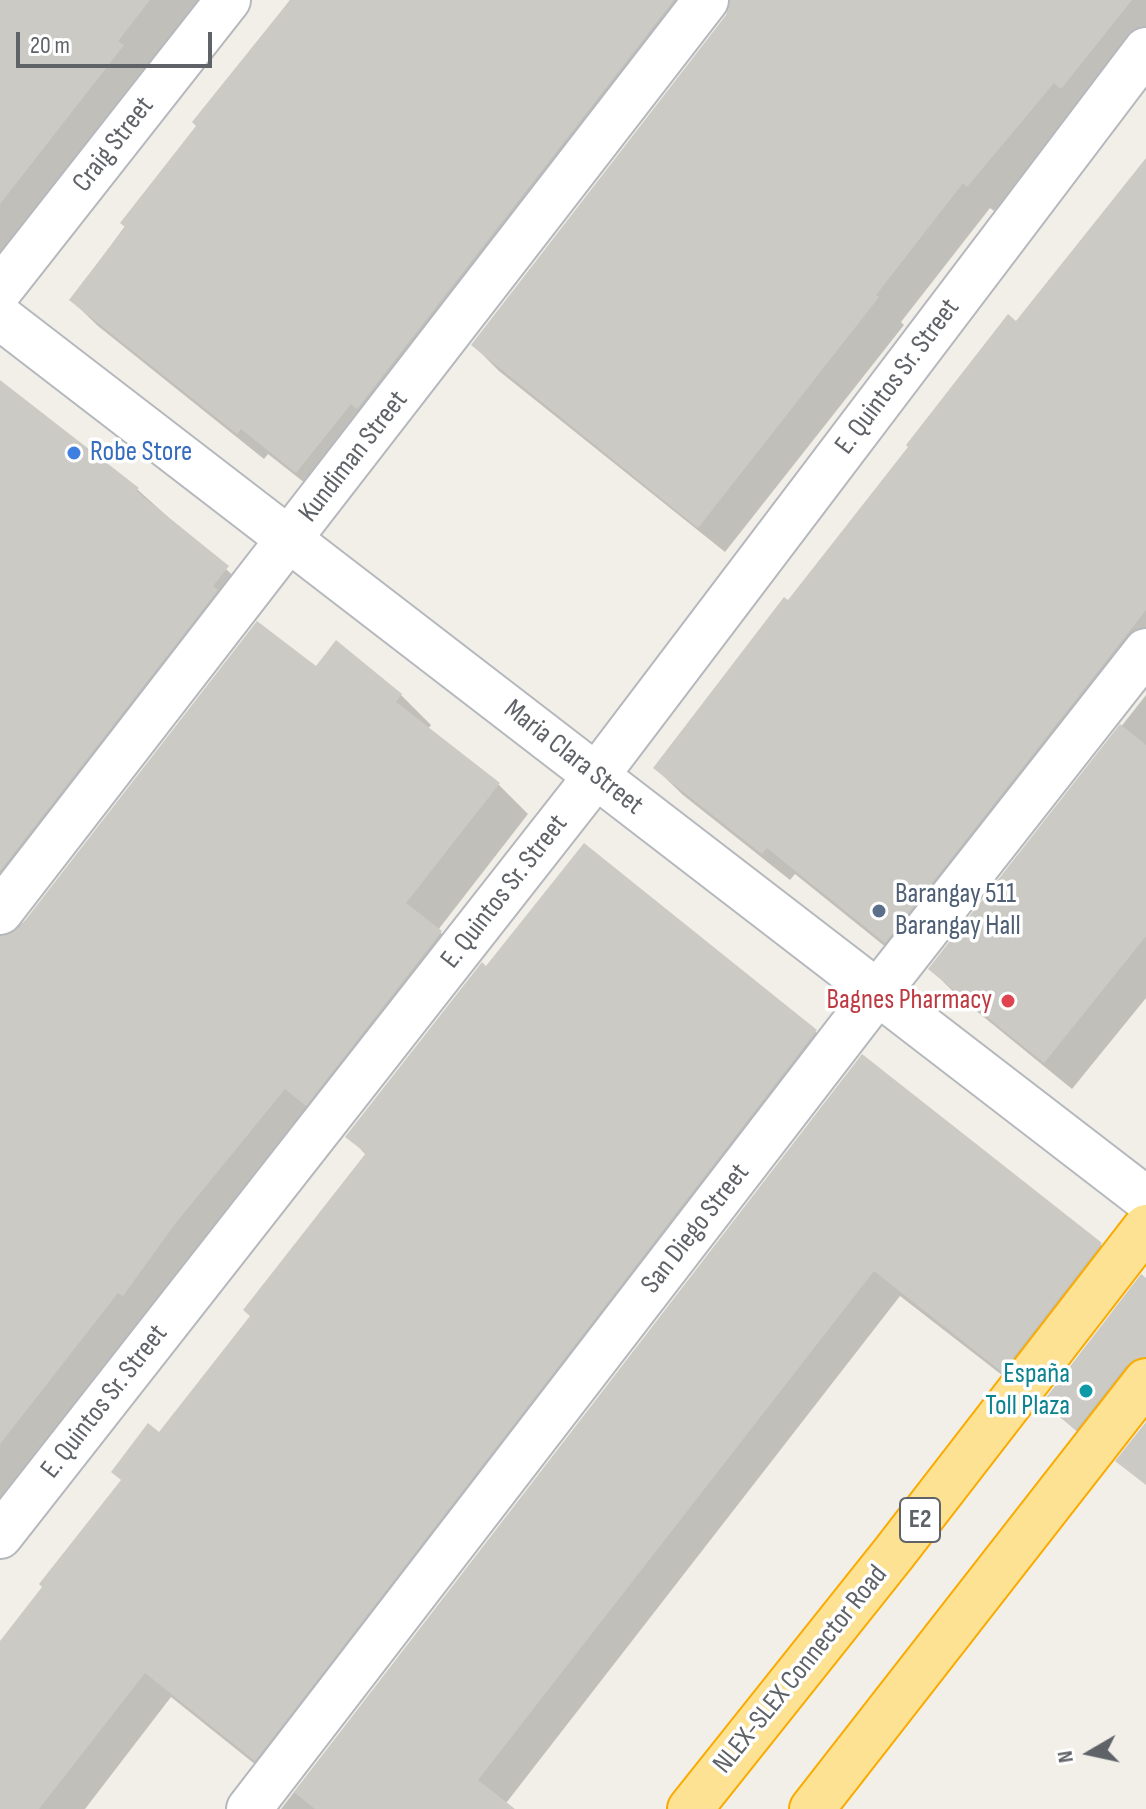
<!DOCTYPE html>
<html>
<head>
<meta charset="utf-8">
<style>
	body { margin:0 }
	#map { position:relative; width:1146px; height:1809px; overflow:hidden; background:#f1efe8; font-family:"Sofia Sans Condensed",sans-serif }
	canvas { display:block }
	.north { position:absolute; left:1050px; top:1713px; width:80px; height:80px; -webkit-text-stroke:6px #fff; paint-order:stroke; rotate:261deg; font-size:22px; font-weight:700; line-height:32px; text-align:center; color:#5f6368 }
	.north::after { content:''; display:block; margin:auto; width:28px; height:36px; background:#5f6368; clip-path:polygon(50% 0,100% 100%,50% 72%,0 100%) }
	.scale { position:absolute; left:16px; top:32px; width:196px; height:36px; box-sizing:border-box; border:4px solid #5f6368; border-top:0; padding-left:10px; font-size:24px; line-height:28px; white-space:nowrap; color:#5f6368; -webkit-text-stroke:6px #fff; paint-order:stroke }
</style>
</head>
<body>
<div id="map">
<canvas width="1146" height="1809"></canvas>
<div class="north">N</div>
<div class="scale">20 m</div>
</div>
<script>
const context = document.querySelector('canvas').getContext('2d');
context.lineJoin = 'round';
function paint(path, color) {
  context.fillStyle = color;
  context.fill(path, 'evenodd');
}
function trace(path, color, width, dash) {
  context.strokeStyle = color;
  context.lineWidth = width;
  context.lineCap = dash ? 'butt' : 'round';
  context.setLineDash(dash || []);
  context.stroke(path);
}
function write(font, color, halo, rows, align = 'center') {
  context.font = font + ' "Sofia Sans Condensed",sans-serif';
  context.lineWidth = 7;
  context.setLineDash([]);
  context.textBaseline = 'middle';
  context.strokeStyle = halo;
  context.fillStyle = color;
  for (const [text, x, y, turn = 0] of rows) {
    context.save();
    context.translate(x, y);
    context.rotate((+turn || 0) * Math.PI / 180);
    context.textAlign = isNaN(turn) ? turn : align;
    if (halo) context.strokeText(text, 0, 0);
    context.fillText(text, 0, 0);
    context.restore();
  }
}
paint(new Path2D(`
	M0,0H203L0,288Z
	M290,0H1146V38L1081,108L994,211L990,208L901,322L904,325L725,552L499,371L473,345L728,16L732,1L724,2L324,498L268,454L264,459L98,326L71,300Z
	M1146,161V672L913,969L795,874L790,880L683,795L655,768Z
	M0,382L138,490L257,597L5,938L316,669L336,643L401,695L431,725L428,729L498,784L528,814L438,930L471,963L0,1509Z
	M1146,695V998L1072,1089L958,996L930,969Z
	M584,846L816,1032L842,1057L281,1785L171,1697L85,1809H0V1643L252,1317L367,1156L348,1136Z
	M863,1057L1101,1245L1126,1270L1029,1396L900,1296L503,1807L505,1809H281Z
	M1146,1280V1397L1102,1453L1044,1403Z`), '#0003');
paint(new Path2D(`
	M0,0H150L118,41L124,45L0,204Z
	M290,0H674L357,409L351,404L296,473L241,429L237,434L69,300L125,227L120,223L196,126L192,122Z
	M730,0H1132L1061,89L1054,83L967,187L963,183L876,295L879,297L698,528L471,345L726,15Z
	M1146,158V610L885,943L767,848L762,854L653,768L784,597L788,600L908,447L906,445L1008,314L1016,321Z
	M0,380L139,488L136,491L229,566L213,586L218,590L0,871Z
	M257,621L316,666L336,640L402,694L396,702L500,783L406,903L442,931L306,1106L285,1089L175,1224L123,1296L118,1293L0,1444V936L20,927Z
	M1120,724L1146,745V936L1044,1063L928,969Z
	M584,843L817,1030L255,1761L145,1673L39,1809H0V1641L42,1587L39,1584L121,1480L111,1472L148,1423L159,1432L250,1316L243,1310L366,1153L345,1137L482,962L486,966Z
	M862,1054L1102,1243L1002,1372L874,1271L478,1780L515,1809H315L294,1792Z
	M1141,1274L1146,1278V1357L1126,1366L1076,1430L1042,1403Z
	M1146,1422V1485L1115,1461Z`), '#cccac5');
const minor = new Path2D(`
	M0,290L228,0
	M0,912L706,0
	M0,1536L596,776L1146,50
	M249,1809L878,992L1146,651`);
const tertiary = new Path2D(`
	M0,317L1146,1199`);
const motorway = new Path2D(`
	M690,1809L894,1553L1146,1227
	M812,1809L1146,1381`);
trace(minor, '#b5b8bc', 48);
trace(tertiary, '#b5b8bc', 48);
trace(motorway, '#f9ab00', 48);
trace(minor, '#fff', 44);
trace(tertiary, '#fff', 44);
trace(motorway, '#fde293', 44);
for (const [x, y, r, color] of [
	[74,453,8,"#3f7fe0"],
	[879,911,8,"#5c6f8a"],
	[1008,1001,8,"#e0444e"],
	[1086,1391,8,"#0f9aa8"]
]) {
  const dot = new Path2D();
  dot.arc(x, y, r, 0, 2 * Math.PI);
  context.fillStyle = color;
  context.fill(dot);
  trace(dot, '#fff', 3);
}
for (const [x, y, w] of [
	[920,1520,40]
]) {
  const box = new Path2D();
  box.roundRect(x - w / 2, y - 22, w, 44, 6);
  context.fillStyle = '#fff';
  context.fill(box);
  trace(box, '#5f6368', 2);
}
write('bold 26px', '#5f6368', null, [
	["E2",920,1520]
]);
write('28px', '#5f6368', '#fff', [
	["Craig Street",114,145,-52],
	["E. Quintos Sr. Street",898,377,-53],
	["Kundiman Street",354,457,-52],
	["Maria Clara Street",573,758,38],
	["E. Quintos Sr. Street",505,892,-52],
	["San Diego Street",696,1229,-52],
	["E. Quintos Sr. Street",105,1402,-52],
	["NLEX-SLEX Connector Road",801,1670,-51]
]);
write('28px', '#366cbe', '#fff', [
	["Robe Store",90,453]
], 'left');
write('28px', '#4e5e75', '#fff', [
	["Barangay 511",895,895],
	["Barangay Hall",895,927]
], 'left');
write('28px', '#be3a42', '#fff', [
	["Bagnes Pharmacy",992,1001]
], 'right');
write('28px', '#0d838f', '#fff', [
	["España",1070,1375],
	["Toll Plaza",1070,1407]
], 'right');
</script>
</body>
</html>
